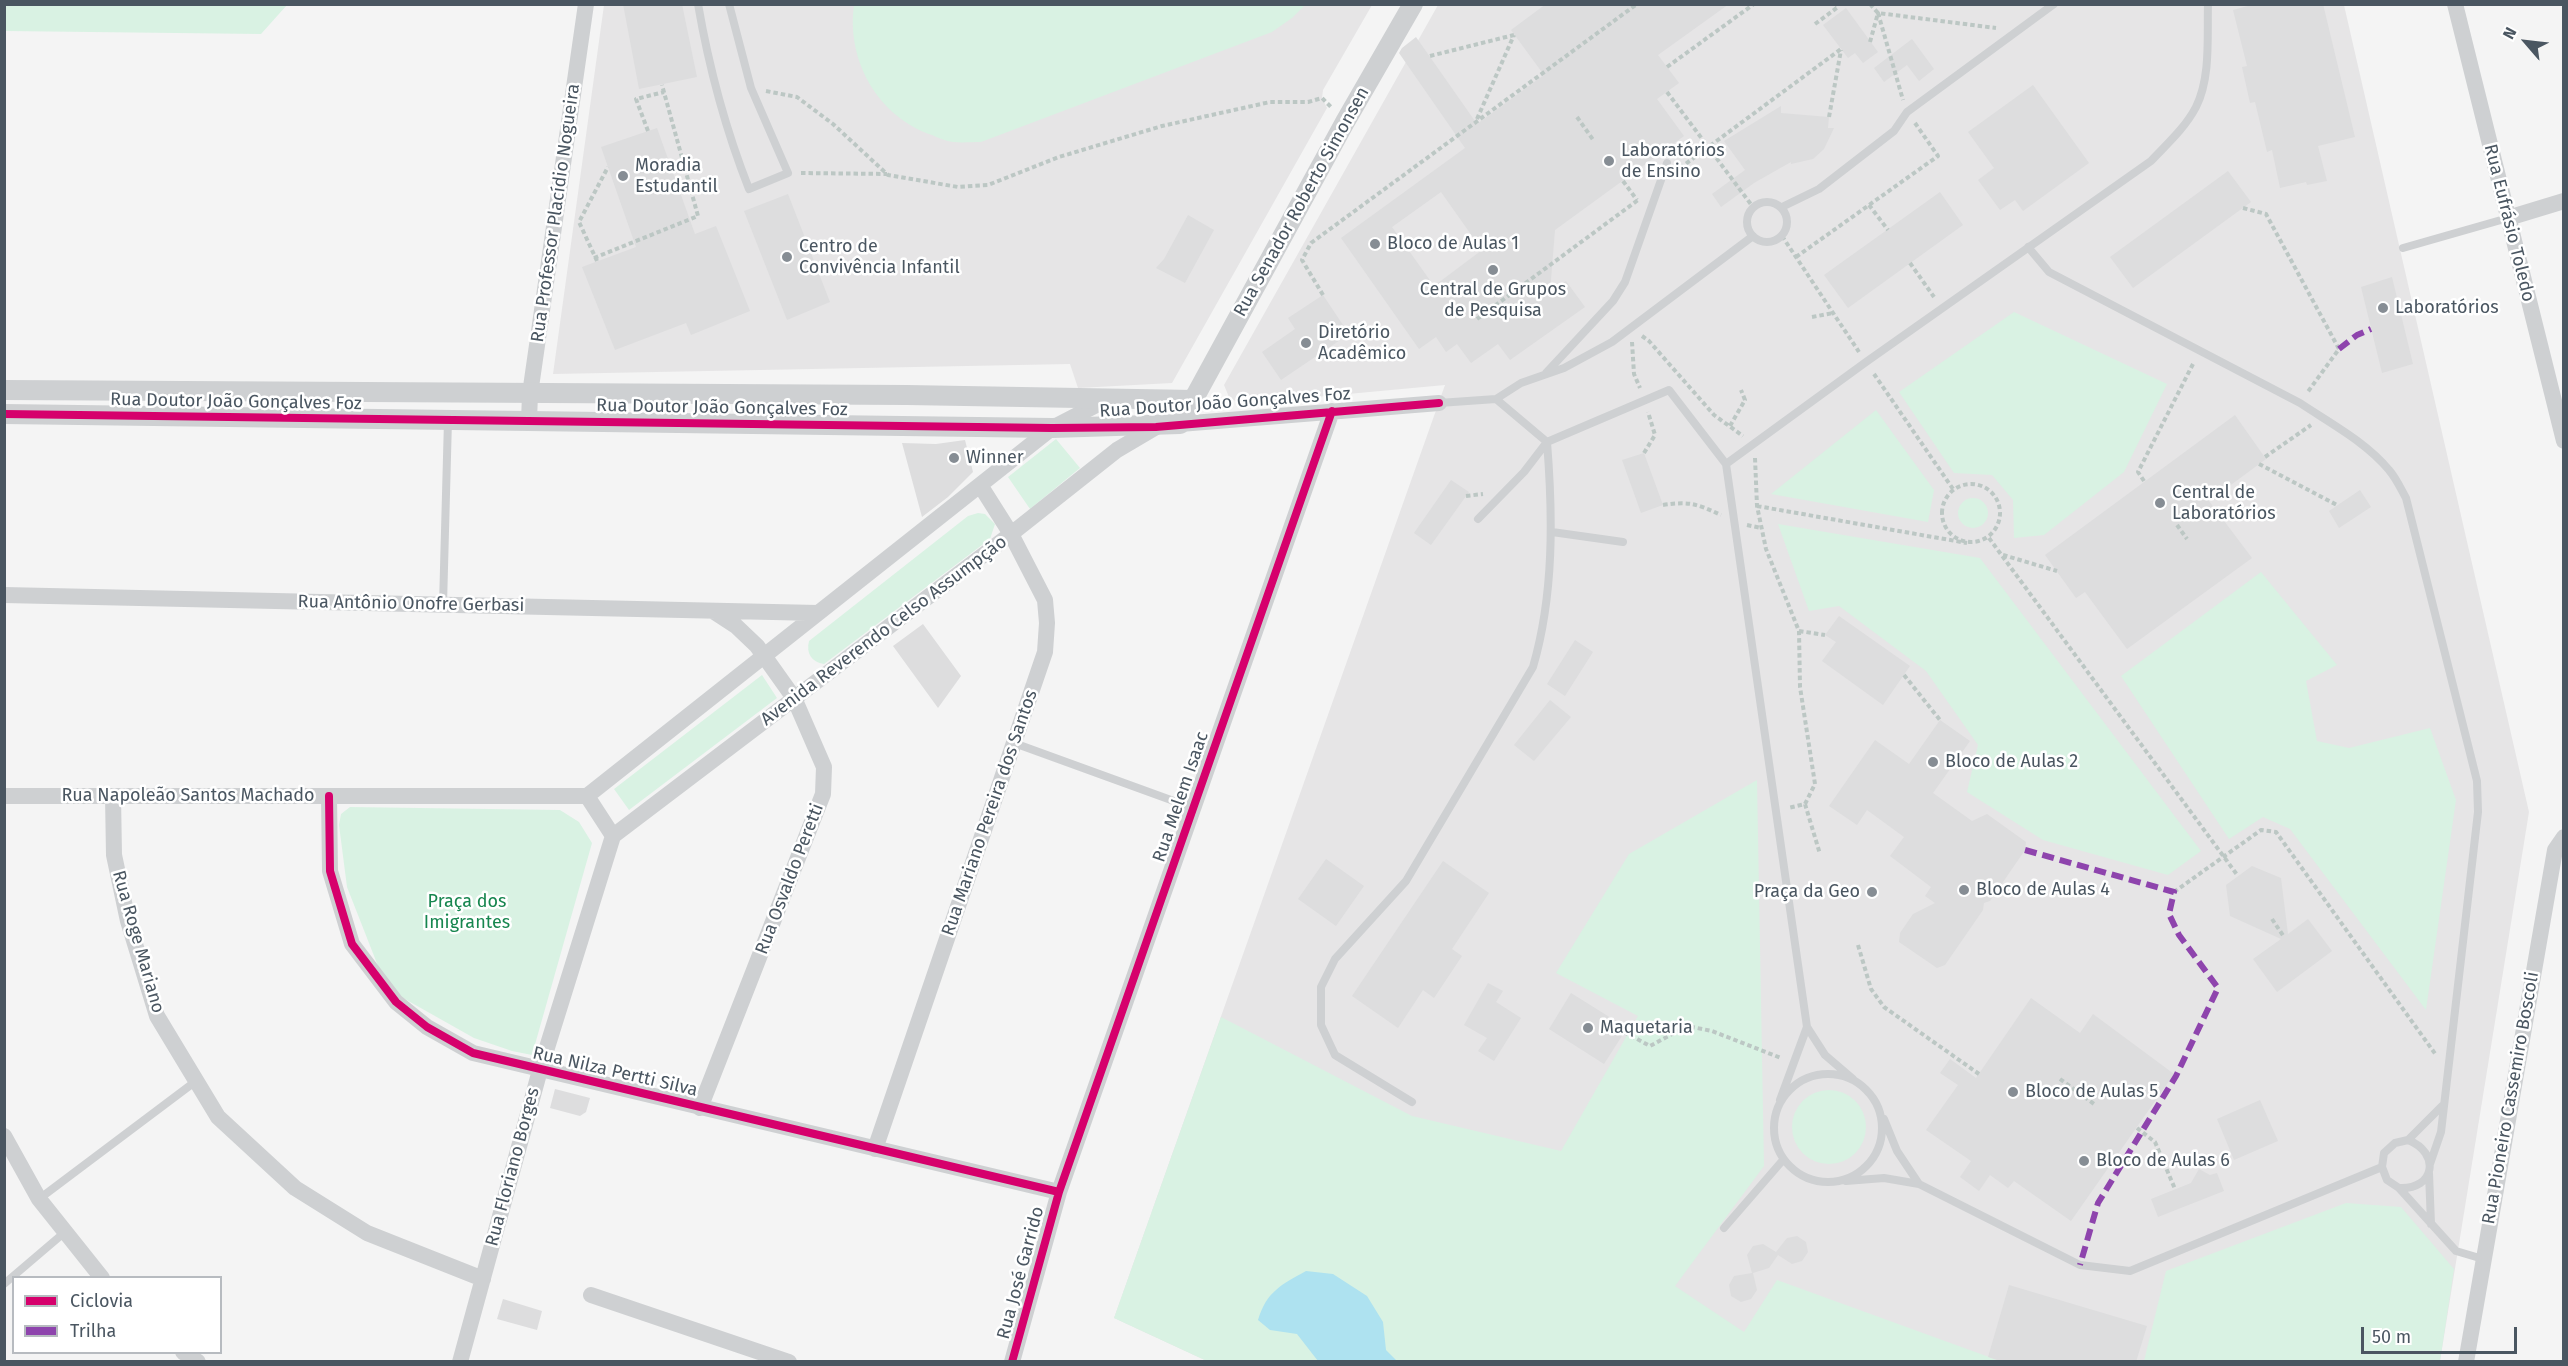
<!DOCTYPE html>
<html>
<head>
<meta charset="utf-8">
<style>
	body { margin:0 }
	#map { position:relative; width:2568px; height:1366px; overflow:hidden; background:#f4f4f4; font-family:"Fira Sans",sans-serif }
	canvas { display:block }
	.frame { position:absolute; inset:0; border:6px solid #4a5661; pointer-events:none }
	.legend { position:absolute; left:12px; top:1276px; width:210px; height:78px; box-sizing:border-box; background:#fff; border:2px solid #b7bbc0; margin:0; padding:8px 10px; list-style:none; font-size:18px; color:#4a5661 }
	.legend li { display:flex; align-items:center; gap:12px; height:30px }
	.legend b { width:30px; border:2px solid #b7bbc0 }
	.north { position:absolute; left:2496px; top:12px; width:60px; height:60px; -webkit-text-stroke:4px #fff; paint-order:stroke; rotate:298deg; font-size:16px; font-weight:700; line-height:24px; text-align:center; color:#4a5661 }
	.north::after { content:''; display:block; margin:auto; width:21px; height:27px; background:#4a5661; clip-path:polygon(50% 0,100% 100%,50% 72%,0 100%) }
	.scale { position:absolute; left:2361px; top:1327px; width:156px; height:27px; box-sizing:border-box; border:3px solid #4a5661; border-top:0; padding-left:8px; font-size:18px; line-height:21px; white-space:nowrap; color:#4a5661; -webkit-text-stroke:4px #fff; paint-order:stroke }
</style>
</head>
<body>
<div id="map">
<canvas width="2568" height="1366"></canvas>
<div class="frame"></div>
<ul class="legend">
<li><b style="height:8px;background:#d6006c"></b>Ciclovia</li>
<li><b style="height:8px;background:#8e44ad"></b>Trilha</li>
</ul>
<div class="north">N</div>
<div class="scale">50 m</div>
</div>
<script>
const context = document.querySelector('canvas').getContext('2d');
context.lineJoin = 'round';
function paint(path, color) {
  context.fillStyle = color;
  context.fill(path, 'evenodd');
}
function trace(path, color, width, dash) {
  context.strokeStyle = color;
  context.lineWidth = width;
  context.lineCap = dash ? 'butt' : 'round';
  context.setLineDash(dash || []);
  context.stroke(path);
}
function write(font, color, halo, rows, align = 'center') {
  context.font = font + ' "Fira Sans",sans-serif';
  context.lineWidth = 5;
  context.setLineDash([]);
  context.textBaseline = 'middle';
  context.strokeStyle = halo;
  context.fillStyle = color;
  for (const [text, x, y, turn = 0] of rows) {
    context.save();
    context.translate(x, y);
    context.rotate((+turn || 0) * Math.PI / 180);
    context.textAlign = isNaN(turn) ? turn : align;
    if (halo) context.strokeText(text, 0, 0);
    context.fillText(text, 0, 0);
    context.restore();
  }
}
paint(new Path2D(`
	M604,5H1372L1323,90L1322,98L1327,108L1172,383L1078,388L1070,364L553,374Z
	M1438,5H2344L2529,812L2440,1361L1209,1362L1114,1318L1445,385L1240,404L1229,397L1224,385Z`), '#e6e5e6');
paint(new Path2D(`
	M5,4H287V5L261,34L5,31Z
	M854,5V4L1305,5L1292,18L1272,32L981,142C972,142 962,143 953,142C946,141 938,138 932,135C878,117 846,60 854,5Z
	M2014,312L2167,384L2124,472L2044,535L2014,538L2013,500L1992,475L1954,473L1899,392Z
	M1876,410L1934,490L1928,522L1771,494Z
	M1056,439L1080,468L1030,509L1008,477Z
	M1958 513a15 15 0 1 1 30 0a15 15 0 1 1-30 0Z
	M978,513L985,514L995,524L990,539L824,664C811,662 806,653 809,641L968,516Z
	M1778,524L1980,558L2201,851L2168,875L2043,840L1967,792L1978,745L1926,671L1839,606L1809,611Z
	M2261,572L2337,665L2306,681L2317,741L2349,748L2430,728L2456,800L2426,1010L2290,829L2263,817L2229,839L2121,676Z
	M762,675L777,698L629,810L614,789Z
	M1757,780L1764,1166L1675,1286L1744,1332L1777,1280L2000,1361L1209,1362L1114,1318L1221,1017L1412,1116L1561,1151L1638,1016L1556,973L1629,854Z
	M350,807L560,810L579,822L592,843L532,1055L512,1051L474,1038L387,989L347,887L339,825L341,814Z
	M1792 1127a37 37 0 1 1 74 0a37 37 0 1 1-74 0Z
	M2346,1203L2401,1207L2454,1269L2440,1361H2144L2166,1271Z`), '#d9f2e3');
paint(new Path2D(`
	M1306,1271L1333,1274L1367,1296L1383,1322L1386,1350L1397,1361H1318L1297,1334L1270,1330L1258,1320C1266,1292 1282,1284 1306,1271Z`), '#aee2f0');
paint(new Path2D(`
	M623,4H682L697,77L639,89Z
	M1546,4H1729L1658,55L1679,83L1657,99L1684,136L1555,230L1550,292L1566,281L1585,307L1510,360L1498,344L1471,363L1457,344L1446,352L1436,337L1419,349L1341,238L1465,148L1399,53L1402,48L1416,37L1477,124L1544,75L1511,30ZM1441,192L1482,250L1434,286L1392,227Z
	M2255,4H2323L2355,137L2318,146L2327,181L2307,185L2306,182L2280,188L2272,150L2267,152L2255,102L2250,103L2242,67L2247,66L2233,10Z
	M1846,8L1878,52L1863,63L1855,53L1848,58L1823,25Z
	M1912,39L1934,69L1919,81L1907,65L1884,82L1874,68Z
	M2033,85L2089,163L2023,211L2015,200L2000,210L1978,180L1994,168L1968,132Z
	M1781,106V113L1829,117L1828,128H1834L1824,149L1813,159L1791,164V162L1754,183L1721,207L1712,194L1745,170L1724,141Z
	M657,128L695,234L716,226L750,311L691,335L686,323L615,350L582,267L636,247L601,147Z
	M2228,171L2251,202L2133,288L2110,257Z
	M1940,192L1963,225L1848,308L1824,275Z
	M788,194L830,302L787,320L744,211Z
	M1188,215L1214,230L1185,283L1156,268L1164,259Z
	M2392,277L2413,364L2382,373L2361,287Z
	M1323,295L1349,334L1281,380L1262,352L1295,329L1288,318Z
	M2235,415L2266,459L2209,501L2252,558L2127,649L2085,592L2076,598L2045,555Z
	M965,440L973,472L948,497L922,517L902,443L936,444Z
	M1644,453L1663,505L1641,513L1622,460Z
	M1451,480L1469,492L1431,545L1414,533Z
	M2360,490L2371,507L2339,528L2329,511Z
	M1839,616L1910,666L1883,705L1822,661L1836,642L1825,635Z
	M923,624L961,676L938,708L893,646Z
	M1575,640L1593,652L1565,696L1547,684Z
	M1550,700L1571,717L1534,761L1514,745Z
	M1940,720L1970,741L1933,793L1972,821L1987,814L2026,842L2025,850L1990,901L1984,903L1983,910L1945,965L1937,968L1899,942L1900,933L1913,914L1935,903L1925,896L1931,887L1890,856L1904,837L1867,810L1857,825L1829,806L1875,740L1909,764Z
	M1326,859L1364,886L1336,926L1298,899Z
	M1443,861L1489,893L1452,949L1462,956L1434,998L1423,990L1398,1028L1352,996Z
	M2252,866L2281,878L2288,934L2308,919L2332,951L2277,992L2253,959L2281,939L2230,916L2226,885Z
	M1488,983L1503,991L1496,1002L1521,1018L1494,1061L1478,1051L1487,1038L1464,1025Z
	M1571,993L1627,1028L1604,1064L1549,1029Z
	M2031,998L2080,1033L2093,1014L2174,1074L2071,1221L2014,1181L2008,1188L1990,1175L1979,1191L1960,1177L1971,1161L1926,1130L1958,1085L1940,1073L1950,1059L1976,1078Z
	M555,1089L590,1098L586,1112L580,1116L550,1108Z
	M2260,1100L2278,1141L2234,1160L2217,1119Z
	M2199,1169L2210,1175L2217,1173L2224,1191L2158,1217L2151,1199L2191,1183Z
	M1797,1236L1806,1242L1808,1252L1802,1261L1792,1264L1778,1255L1769,1268L1753,1273L1757,1290L1751,1299L1741,1302L1731,1296L1729,1285L1734,1276L1752,1273L1747,1255L1753,1246L1763,1244L1776,1252L1787,1238Z
	M2009,1285L2147,1326L2136,1362H2003L1988,1357Z
	M503,1299L542,1311L537,1330L497,1319Z`), '#ddddde');
trace(new Path2D(`
	M1870,4L1878,13L1996,28
	M1815,24L1838,7L1836,4
	M1870,42L1878,13L1903,100
	M1430,56L1514,35
	M1667,67L1754,4
	M766,91L797,97L833,124L888,175L958,187L988,185L1059,157L1162,126L1270,102H1308L1322,98L1332,108
	M1667,92L1753,207
	M1577,117L1594,141
	M1829,117L1841,50
	M1477,119L1514,35
	M648,131L636,99L664,92
	M1680,168L1841,49
	M801,173L887,174
	M1623,181L1637,200
	M1869,205L1888,230
	M2243,208L2266,214L2339,349L2307,393
	M1782,236L1859,352
	M1796,257L1938,156L1915,123
	M594,258L698,216L662,85
	M597,261L579,222L608,167
	M1910,263L1934,297
	M1323,295L1302,260L1311,243L1637,4
	M1812,317L1833,313
	M1477,319L1638,200
	M1642,336L1649,341L1714,415L1743,436
	M1632,342L1634,374L1640,388
	M1874,374L1953,489
	M1730,426L1745,400L1741,390
	M1644,453L1655,435L1648,412
	M2265,457L2311,425
	M1755,458L1757,506L1766,549L1799,631L1800,687L1815,784L1805,804L1788,808
	M2259,464L2337,505
	M2144,481L2138,472L2194,362
	M1942 513a29 29 0 1 1 58 0a29 29 0 1 1-58 0Z
	M1466,496L1483,494
	M1663,505C1690,501 1697,504 1721,515
	M1757,506L1967,543
	M1747,525L1761,528
	M2177,525L2187,539
	M1989,538L2238,876
	M2003,555L2057,571
	M1799,631L1825,635
	M1904,675L1940,720
	M1805,804L1820,854
	M2174,892L2261,830L2276,832L2436,1055
	M2272,919L2284,937
	M1858,945L1871,989L1884,1007L1979,1074
	M1624,1032L1650,1046L1687,1026L1712,1031L1781,1058
	M2060,1079L2094,1104
	M2137,1128L2155,1142L2175,1189`), '#bcc7c4', 4, [4.5, 3]);
trace(new Path2D(`
	M698,4C709,68 725,128 749,189L788,173L751,88L729,4
	M1747 222a20 20 0 1 1 40 0a20 20 0 1 1-40 0Z
	M1782,207L1819,189L1894,131L1907,112L2054,4
	M2028,247L2049,272L2300,403C2330,423 2366,442 2389,470C2396,478 2401,489 2406,498L2477,781L2478,812L2441,1132L2430,1164
	M2403,248L2508,218
	M1546,373L1613,301L1625,282L1667,163
	M1496,399L1521,383L1564,368L1612,342L1753,236
	M1726,464L1866,362L2151,161C2167,144 2185,128 2196,107C2211,77 2207,37 2208,4
	M1478,519L1524,472L1547,442L1669,390L1726,464L1807,1027L1825,1055L1853,1079
	M1552,532L1623,542
	M443,605L448,420
	M1014,743L1193,808
	M1774 1128a54 54 0 1 1 108 0a54 54 0 1 1-108 0Z
	M1780,1100L1807,1027
	M1412,1102L1335,1055L1321,1025V987L1335,959L1406,881L1533,667C1554,595 1553,516 1547,442L1496,399L1439,403
	M1884,1119L1897,1151L1919,1184
	M2408,1140C2441,1153 2435,1190 2399,1188L2387,1180L2382,1167L2384,1153L2395,1143L2408,1140L2442,1106
	M2429,1173L2431,1224
	M1846,1181L1884,1178L1919,1184L2080,1265L2130,1271L2382,1167
	M2399,1188L2456,1251L2483,1259
	M39,1199L196,1081
	M1724,1228L1783,1160
	M4,1284L65,1232`), '#ced0d2', 8);
trace(new Path2D(`
	M2455,4L2564,441
	M2508,218L2564,201
	M529,421L530,394L586,4
	M1180,424L1439,403
	M4,595L818,613
	M4,796H587
	M113,796L114,855L128,921L157,1016L218,1117L295,1188L367,1233L483,1279
	M329,796L330,871L352,944L396,1002L427,1027L473,1053L1059,1192
	M587,796L1052,428L1110,398
	M587,796L613,836
	M613,836L1011,534L1117,450L1156,427
	M700,1108L823,794L824,767L794,698L757,646L736,626L713,611
	M4,1136L39,1199L102,1278
	M875,1149L1045,652L1047,623L1045,600L1011,534L980,485
	M591,1295L789,1362
	M183,1352L198,1362
	M460,1362L540,1070L613,836
	M1012,1362L1059,1192L1332,411
	M2466,1362L2555,850L2564,837`), '#ced0d2', 16);
trace(new Path2D(`
	M4,390L907,395L1194,400
	M4,414L1052,428L1180,424L1345,122L1413,4`), '#ced0d2', 20);
trace(new Path2D(`
	M2339,349L2357,335L2371,329
	M2025,850L2174,892L2169,914L2179,935L2218,988L2176,1076L2098,1203L2080,1265`), '#8e44ad', 6, [12, 6]);
trace(new Path2D(`
	M4,414L1052,428L1156,427L1439,403
	M329,796L330,871L352,944L396,1002L427,1027L473,1053L1059,1192
	M1012,1362L1059,1192L1332,411`), '#d6006c', 8);
for (const [x, y, r, color] of [
	[1609,161,6,"#868d94"],
	[623,176,6,"#868d94"],
	[1375,244,6,"#868d94"],
	[787,257,6,"#868d94"],
	[1493,270,6,"#868d94"],
	[2383,308,6,"#868d94"],
	[1306,343,6,"#868d94"],
	[954,458,6,"#868d94"],
	[2160,503,6,"#868d94"],
	[1933,762,6,"#868d94"],
	[1964,890,6,"#868d94"],
	[1872,892,6,"#868d94"],
	[1588,1028,6,"#868d94"],
	[2013,1092,6,"#868d94"],
	[2084,1161,6,"#868d94"]
]) {
  const dot = new Path2D();
  dot.arc(x, y, r, 0, 2 * Math.PI);
  context.fillStyle = color;
  context.fill(dot);
  trace(dot, '#fff', 2);
}
write('18px', '#4a5661', '#fff', [
	["Laboratórios",1621,151],
	["de Ensino",1621,172],
	["Moradia",635,166],
	["Estudantil",635,187],
	["Bloco de Aulas 1",1387,244],
	["Centro de",799,247],
	["Convivência Infantil",799,268],
	["Central de Grupos",1493,290,"center"],
	["de Pesquisa",1493,311,"center"],
	["Laboratórios",2395,308],
	["Diretório",1318,333],
	["Acadêmico",1318,354],
	["Winner",966,458],
	["Central de",2172,493],
	["Laboratórios",2172,514],
	["Bloco de Aulas 2",1945,762],
	["Bloco de Aulas 4",1976,890],
	["Praça da Geo",1860,892,"right"],
	["Maquetaria",1600,1028],
	["Bloco de Aulas 5",2025,1092],
	["Bloco de Aulas 6",2096,1161]
], 'left');
write('18px', '#4a5661', '#fff', [
	["Rua Senador Roberto Simonsen",1302,202,-61],
	["Rua Professor Placídio Nogueira",556,213,-82],
	["Rua Eufrásio Toledo",2509,223,76],
	["Rua Doutor João Gonçalves Foz",236,402,1],
	["Rua Doutor João Gonçalves Foz",1225,403,-4],
	["Rua Doutor João Gonçalves Foz",722,408,1],
	["Rua Antônio Onofre Gerbasi",411,604,1],
	["Avenida Reverendo Celso Assumpção",884,631,-37],
	["Rua Napoleão Santos Machado",188,796],
	["Rua Melem Isaac",1181,797,-71],
	["Rua Mariano Pereira dos Santos",990,813,-71],
	["Rua Osvaldo Peretti",790,879,-69],
	["Rua Roge Mariano",138,942,74],
	["Rua Nilza Pertti Silva",615,1072,13],
	["Rua Pioneiro Cassemiro Boscoli",2511,1098,-80],
	["Rua Floriano Borges",513,1167,-75],
	["Rua José Garrido",1021,1273,-75]
]);
write('18px', '#17864f', '#fff', [
	["Praça dos",467,902],
	["Imigrantes",467,923]
]);
</script>
</body>
</html>
